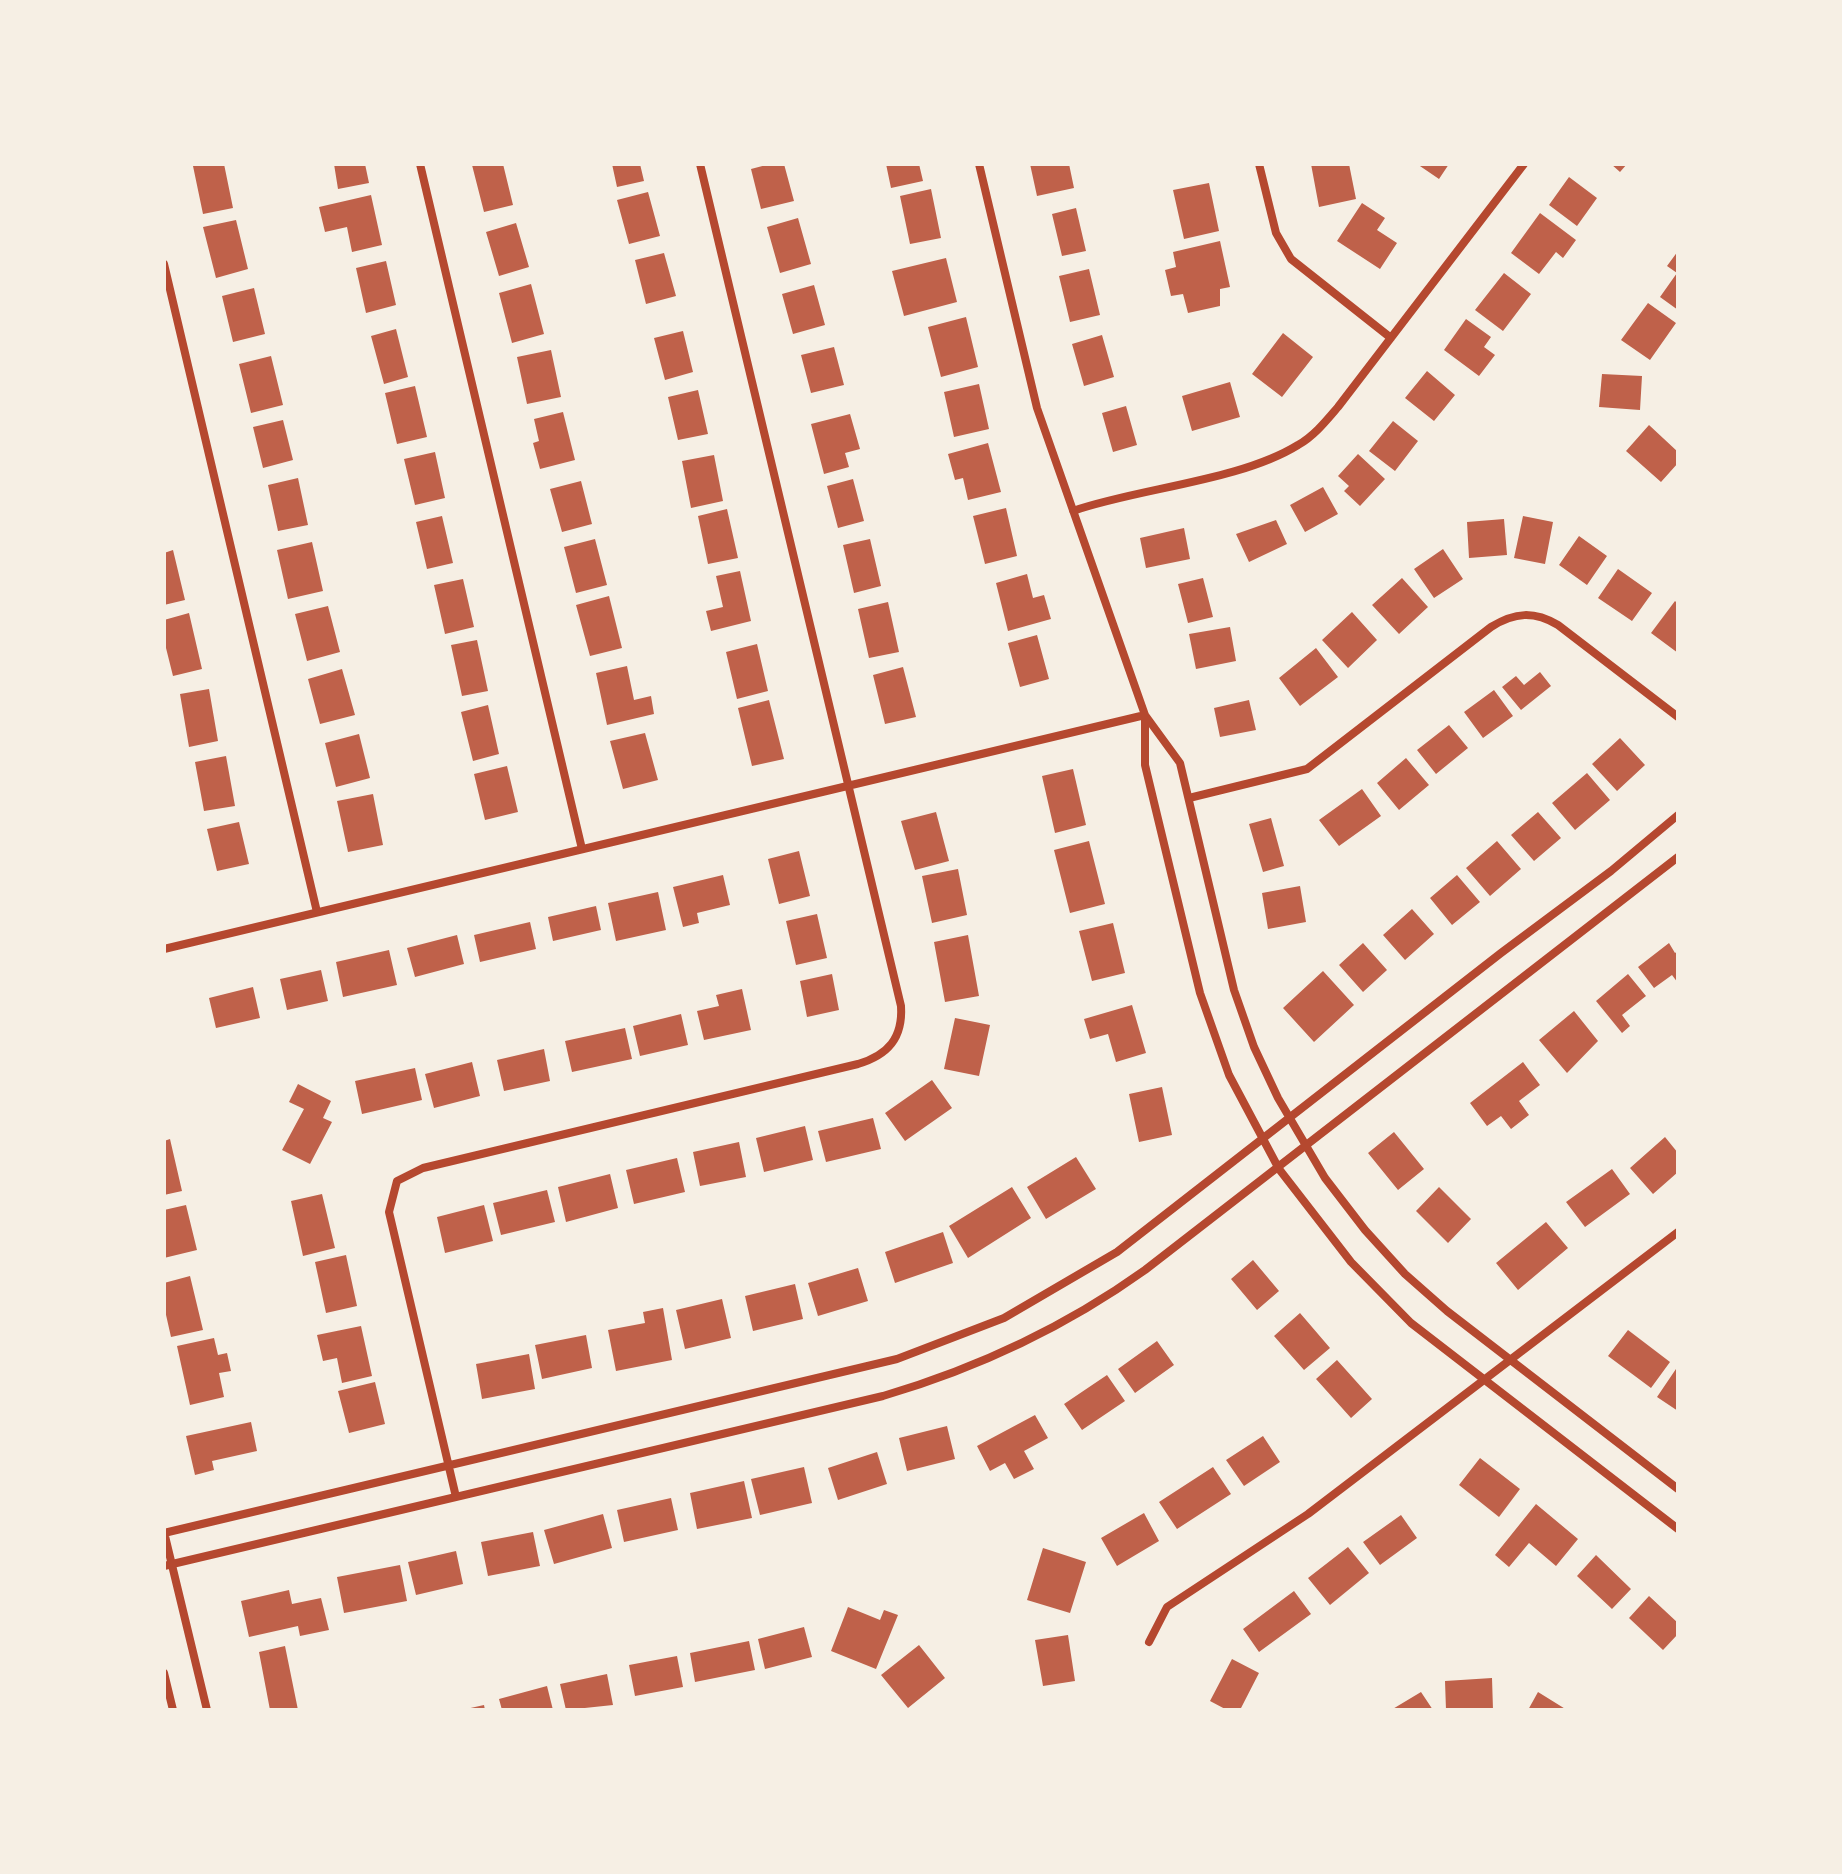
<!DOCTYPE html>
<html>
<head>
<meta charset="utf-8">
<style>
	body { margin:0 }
	#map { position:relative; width:1842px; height:1874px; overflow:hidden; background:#f6efe4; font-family:"Open Sans",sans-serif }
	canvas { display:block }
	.frame { position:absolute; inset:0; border:166px solid #f6efe4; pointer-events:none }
</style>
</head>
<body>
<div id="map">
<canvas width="1842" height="1874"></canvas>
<div class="frame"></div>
</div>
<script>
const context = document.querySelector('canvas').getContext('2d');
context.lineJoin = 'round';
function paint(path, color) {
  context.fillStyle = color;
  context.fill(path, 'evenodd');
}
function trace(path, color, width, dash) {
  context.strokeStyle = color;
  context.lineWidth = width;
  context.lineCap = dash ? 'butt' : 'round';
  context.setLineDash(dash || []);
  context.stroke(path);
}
paint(new Path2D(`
	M203,164H224L233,208L203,214L193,166Z
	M334,164H365L369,183L338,189Z
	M477,164H503L513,205L484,212L472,165Z
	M612,164H640L644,181L617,187Z
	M770,164H784L794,201L761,209L751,169Z
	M886,164H919L923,181L891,188Z
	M1030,164H1069L1074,188L1037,196Z
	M1311,164H1349L1356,199L1319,207Z
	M1417,164H1449L1439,179Z
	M1611,164H1627L1620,172Z
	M1569,177L1597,198L1577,226L1549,205Z
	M1209,183L1219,231L1184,239L1173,190Z
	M931,189L941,238L910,244L900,196Z
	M648,192L660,236L629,244L617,200Z
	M371,195L382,245L352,252L347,227L325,232L319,207Z
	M1362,203L1385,218L1377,230L1397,243L1380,269L1337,241Z
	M1076,208L1086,251L1062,256L1052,214Z
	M1540,213L1576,240L1563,258L1556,252L1539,274L1511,253Z
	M798,218L811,264L780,273L767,227Z
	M236,220L248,269L216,278L203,227Z
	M516,223L529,267L499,276L486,232Z
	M1220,241L1230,287L1220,289V306L1188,313L1183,294L1171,296L1165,270L1176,267L1173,252Z
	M1678,251V310L1660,297L1677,273L1667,266Z
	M664,253L676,296L646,304L635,260Z
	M946,258L957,302L904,316L892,271Z
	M386,261L396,305L366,313L356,268Z
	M1089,269L1100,315L1070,322L1059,276Z
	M1504,273L1531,294L1503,331L1475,310Z
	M531,284L544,334L512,343L499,293Z
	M814,285L825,325L793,334L782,294Z
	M254,288L265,334L233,342L222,296Z
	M1648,303L1676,323L1650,360L1621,340Z
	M966,317L978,367L941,377L928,327Z
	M1466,319L1491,337L1484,347L1495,355L1479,376L1444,350Z
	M396,329L408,377L384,384L371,336Z
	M683,331L693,372L665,380L654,338Z
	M1283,333L1313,357L1282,397L1252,374Z
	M1102,335L1114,377L1084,386L1072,344Z
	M834,347L844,385L811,393L801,355Z
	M551,350L561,397L527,404L517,357Z
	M271,356L283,405L251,413L239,364Z
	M1427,371L1455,395L1434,421L1405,398Z
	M1602,374L1642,376L1640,410L1599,407Z
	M1230,382L1240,417L1192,431L1182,396Z
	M979,384L989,429L954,437L944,392Z
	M415,386L427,437L397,444L385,393Z
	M698,390L708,434L678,440L668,397Z
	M1126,406L1137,445L1113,452L1102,413Z
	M563,412L575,460L540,469L533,443L539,441L534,419Z
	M850,414L860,449L845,453L849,467L824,474L811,424Z
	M283,420L293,460L263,468L253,427Z
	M1393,421L1418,441L1395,471L1369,451Z
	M1649,425L1678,452V463L1661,482L1626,451Z
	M988,443L1001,492L968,500L963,478L955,480L948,454Z
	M435,452L445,498L415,505L404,459Z
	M1358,454L1385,479L1360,506L1344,491L1349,486L1338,476Z
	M714,455L723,501L691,508L682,461Z
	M298,478L308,525L278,531L268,485Z
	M853,479L864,521L838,528L827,486Z
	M581,481L592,524L562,532L550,489Z
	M1323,487L1338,514L1305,532L1290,505Z
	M1006,508L1017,556L985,564L973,516Z
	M727,509L738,558L708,564L698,516Z
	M442,516L453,563L427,569L416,522Z
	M1523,516L1553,522L1545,564L1514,558Z
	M1504,519L1507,555L1469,558L1467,522Z
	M1276,520L1287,544L1249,562L1236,534Z
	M1184,528L1190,559L1146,568L1140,538Z
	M1579,536L1607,556L1587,585L1559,565Z
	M595,539L607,585L576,593L564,547Z
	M870,539L881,586L854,593L843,545Z
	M312,542L323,591L288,599L277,550Z
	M1443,549L1463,579L1434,598L1414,569Z
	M173,550L185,600L164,605V553Z
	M1618,569L1652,593L1632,621L1598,598Z
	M740,571L751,621L711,631L706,611L723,607L716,576Z
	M1027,574L1033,598L1044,595L1051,619L1008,631L996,583Z
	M1203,578L1213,617L1188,623L1178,584Z
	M1402,578L1428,607L1399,634L1372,605Z
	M463,579L474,627L445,634L434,585Z
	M609,596L622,648L590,656L576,605Z
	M1675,601L1678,604V653L1651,633Z
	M888,602L899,652L869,658L858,609Z
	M328,606L340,652L307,661L295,614Z
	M1352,612L1377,640L1348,668L1322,640Z
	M189,613L202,669L173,676L164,640V620Z
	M1230,627L1236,661L1196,669L1189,634Z
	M1037,635L1049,679L1020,687L1008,643Z
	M477,640L488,691L462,696L451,645Z
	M757,644L768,691L737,699L726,652Z
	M1316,648L1338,677L1300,706L1279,678Z
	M627,666L634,700L651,696L654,714L607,725L596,673Z
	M903,667L916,717L885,724L873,675Z
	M342,669L355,715L320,724L308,679Z
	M1540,672L1551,686L1521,710L1502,687L1516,676L1524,685Z
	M209,689L218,741L189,747L180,694Z
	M1494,690L1513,716L1483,738L1464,712Z
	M769,700L784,759L752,766L738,708Z
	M1249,700L1256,730L1220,737L1214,708Z
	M488,705L499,754L473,761L461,712Z
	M1449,725L1468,748L1436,774L1417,750Z
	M645,733L658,780L623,789L610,741Z
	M359,734L370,778L336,787L325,743Z
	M1620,738L1645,765L1617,791L1592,764Z
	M226,756L235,806L204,811L195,762Z
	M1406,758L1429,785L1399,810L1377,783Z
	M507,766L518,812L485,820L474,774Z
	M1073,769L1086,825L1055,833L1042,776Z
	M1587,773L1610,800L1575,830L1552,803Z
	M1362,789L1381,816L1339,846L1319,820Z
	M373,794L383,845L348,852L337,801Z
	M936,812L949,861L915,870L901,821Z
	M1538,812L1561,838L1534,861L1511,835Z
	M1271,818L1284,866L1263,872L1249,824Z
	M239,822L249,864L217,871L207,829Z
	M1089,841L1105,904L1070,913L1054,850Z
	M1497,841L1521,869L1490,896L1466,868Z
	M799,851L810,896L779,904L768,859Z
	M958,869L967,915L932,923L922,876Z
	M723,875L730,905L697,913L699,923L683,927L673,887Z
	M1457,875L1480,902L1452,925L1430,898Z
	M1300,886L1306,922L1268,929L1262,893Z
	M658,892L666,930L616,941L608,903Z
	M596,906L601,930L553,941L548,917Z
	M1412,909L1434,934L1405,960L1383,935Z
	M817,914L827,958L796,965L786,921Z
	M530,922L536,949L480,962L474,935Z
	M1113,923L1125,973L1092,981L1079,931Z
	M457,935L464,964L415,977L407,948Z
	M968,935L979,996L945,1002L934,942Z
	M1363,943L1387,970L1363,992L1339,965Z
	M1669,943L1675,953L1678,951V983L1672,975L1654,988L1638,967Z
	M389,950L397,985L343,997L336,962Z
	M321,970L328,1001L287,1010L280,979Z
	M1323,971L1354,1005L1314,1042L1283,1008Z
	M832,974L839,1010L807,1017L800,981Z
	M1628,974L1646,996L1622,1015L1630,1026L1622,1033L1596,1001Z
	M253,987L260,1018L216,1028L209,998Z
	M742,989L751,1030L704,1040L697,1011L719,1006L716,995Z
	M1132,1005L1146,1053L1116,1062L1108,1034L1090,1039L1084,1019Z
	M1574,1011L1598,1041L1567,1073L1539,1040Z
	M681,1014L688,1045L640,1056L633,1026Z
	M955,1018L990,1025L979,1076L944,1069Z
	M625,1028L632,1059L572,1072L565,1041Z
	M544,1049L550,1081L504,1091L497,1060Z
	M472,1062L480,1096L434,1108L425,1074Z
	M1523,1062L1540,1085L1519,1101L1529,1115L1511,1129L1501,1116L1487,1126L1470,1103Z
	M415,1068L422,1100L362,1114L355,1081Z
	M932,1080L952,1108L905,1141L885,1113Z
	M298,1084L331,1101L323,1118L332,1122L310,1164L282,1150L304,1109L289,1102Z
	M1162,1087L1172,1135L1139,1142L1129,1094Z
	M873,1118L881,1149L826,1162L818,1131Z
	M805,1126L813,1160L764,1172L756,1138Z
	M1394,1132L1424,1169L1398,1190L1368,1153Z
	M1665,1137L1678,1153V1172L1653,1194L1630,1168Z
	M170,1139L182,1191L164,1195V1141Z
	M739,1142L746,1177L700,1186L693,1152Z
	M1076,1157L1096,1189L1046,1219L1027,1187Z
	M677,1158L685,1192L634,1204L626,1170Z
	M1612,1169L1630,1194L1585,1227L1566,1202Z
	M610,1174L618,1208L566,1222L558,1187Z
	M1012,1187L1031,1218L968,1258L949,1226Z
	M1439,1187L1471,1219L1448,1243L1416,1211Z
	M547,1190L555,1222L501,1235L493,1203Z
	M322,1194L335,1248L303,1256L291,1201Z
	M186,1205L197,1250L164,1258V1210Z
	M484,1205L493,1241L445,1253L437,1217Z
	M1546,1222L1568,1248L1518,1290L1496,1263Z
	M943,1232L953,1263L895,1283L885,1252Z
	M346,1255L357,1306L326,1313L315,1262Z
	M1253,1260L1279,1291L1257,1310L1231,1279Z
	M858,1268L868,1301L818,1316L808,1283Z
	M190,1276L203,1330L171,1337L164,1306V1283Z
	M795,1284L803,1319L753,1331L745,1296Z
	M722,1299L731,1338L685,1349L676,1310Z
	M663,1308L672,1360L616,1371L608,1330L645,1323L643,1312Z
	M1300,1313L1330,1348L1304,1370L1274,1336Z
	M361,1326L372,1376L342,1383L337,1358L323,1361L317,1335Z
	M1628,1330L1670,1362L1651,1388L1608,1356Z
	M586,1335L592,1368L542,1379L535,1345Z
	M214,1338L218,1355L227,1353L231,1371L219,1373L224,1397L190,1405L177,1346Z
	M1157,1341L1174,1365L1135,1393L1118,1369Z
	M529,1354L535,1389L482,1399L476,1364Z
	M1337,1360L1372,1399L1351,1418L1316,1379Z
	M1678,1366V1411L1657,1397Z
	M1107,1375L1125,1401L1082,1430L1064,1404Z
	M375,1382L385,1424L349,1433L338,1391Z
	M1035,1415L1048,1438L1024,1451L1034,1469L1014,1479L1005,1463L990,1471L977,1446Z
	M251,1422L257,1451L212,1461L214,1470L195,1475L186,1436Z
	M947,1426L955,1459L907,1471L899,1438Z
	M1263,1436L1280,1462L1244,1486L1226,1460Z
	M877,1452L887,1484L838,1500L828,1468Z
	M1480,1458L1520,1489L1499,1517L1459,1485Z
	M804,1467L812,1503L760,1515L751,1479Z
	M1213,1467L1231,1494L1177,1529L1159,1502Z
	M744,1481L752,1518L697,1529L690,1493Z
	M671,1498L678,1530L624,1542L617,1510Z
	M1536,1504L1578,1539L1556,1566L1529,1543L1509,1567L1495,1555Z
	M1144,1513L1159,1541L1117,1566L1101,1538Z
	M603,1514L612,1548L554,1564L544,1530Z
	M1401,1515L1417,1538L1380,1565L1363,1542Z
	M533,1532L540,1566L488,1576L481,1542Z
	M1348,1547L1369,1573L1330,1605L1308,1578Z
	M1043,1548L1086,1562L1070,1613L1027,1600Z
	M456,1551L463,1584L416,1595L408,1562Z
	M1596,1555L1631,1589L1612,1609L1577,1576Z
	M400,1565L407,1601L344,1613L337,1577Z
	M289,1590L292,1604L321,1598L329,1630L300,1636L298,1626L249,1637L241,1601Z
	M1294,1591L1311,1614L1259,1652L1243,1629Z
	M1649,1596L1678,1623V1634L1663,1650L1629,1618Z
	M848,1607L880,1620L884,1610L898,1615L876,1669L831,1651Z
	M804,1627L812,1657L765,1669L758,1639Z
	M1068,1635L1075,1681L1043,1686L1035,1640Z
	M749,1641L755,1670L695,1682L690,1653Z
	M919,1645L945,1678L908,1708L881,1675Z
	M285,1646L298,1710H270L259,1652Z
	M677,1656L683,1687L635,1696L629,1665Z
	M1232,1659L1259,1673L1240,1710H1227L1210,1701Z
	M607,1674L613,1705L566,1710L560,1684Z
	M1492,1678L1493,1710H1446L1445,1681Z
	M547,1686L553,1710H502L499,1699Z
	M1421,1692L1433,1710H1391Z
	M1538,1692L1567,1710H1528Z
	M484,1705L485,1710H466V1709Z`), '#bf614a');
trace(new Path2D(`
	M420,164L582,849
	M979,164L1037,408L1145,715L1180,763L1234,990L1254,1047L1278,1098L1325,1178L1365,1230L1405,1274L1447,1311L1678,1489
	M1259,164L1276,233L1291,259L1391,338
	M164,264L317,912
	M1073,511C1139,488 1240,481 1298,445C1314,436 1326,421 1338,407L1524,164
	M1145,716V765L1200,993L1229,1075L1279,1169L1351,1262L1411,1323L1678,1529
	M1189,798L1307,769L1491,627C1515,612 1534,611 1558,625L1678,717
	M164,949L1145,715
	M456,1497L389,1212L397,1181L423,1168L858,1064C888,1055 903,1038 901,1006L700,164
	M164,1532L207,1710
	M164,1533L897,1359L1004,1318L1117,1252L1501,953L1611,871L1678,815
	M164,1566L883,1396C978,1368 1064,1328 1145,1270L1678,857
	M1149,1642L1167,1607L1308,1514L1678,1232
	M164,1673L173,1710`), '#b5482f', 8);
</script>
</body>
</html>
